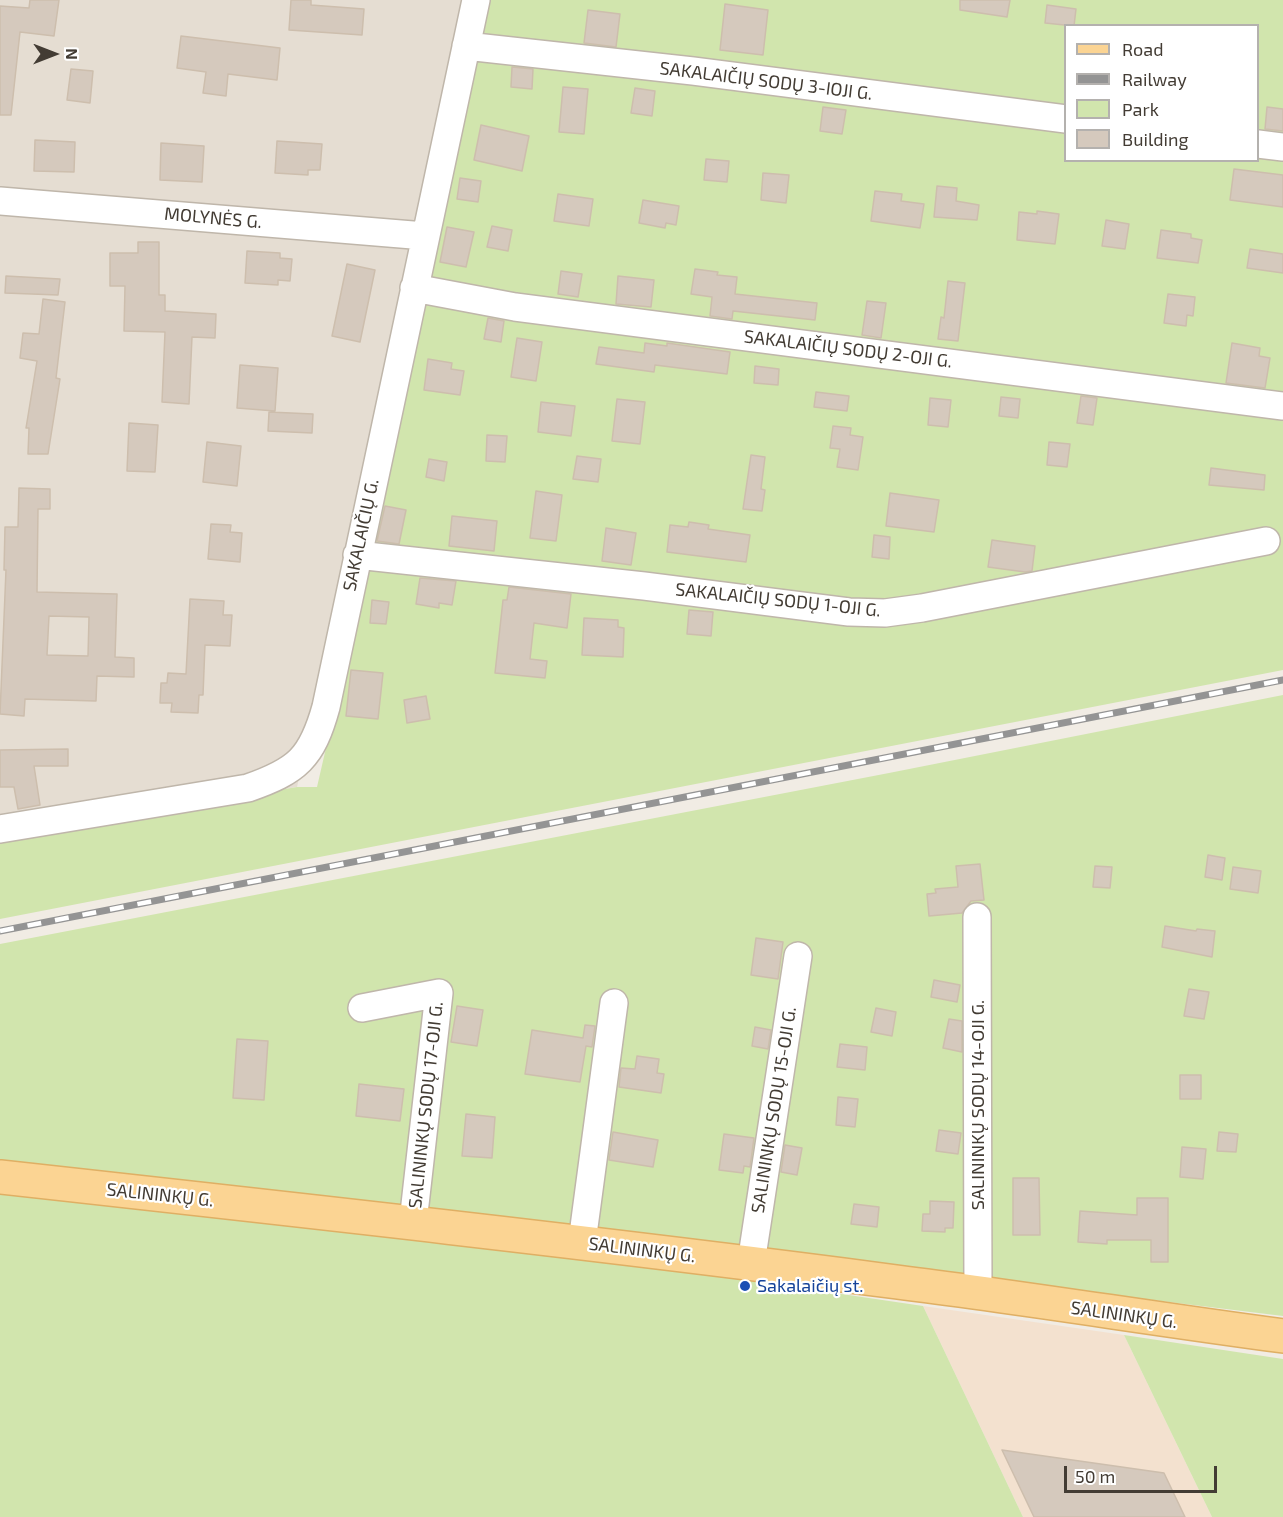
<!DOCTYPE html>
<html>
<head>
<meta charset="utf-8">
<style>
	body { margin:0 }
	#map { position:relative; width:1283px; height:1517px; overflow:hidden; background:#f1ece4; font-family:"Exo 2",sans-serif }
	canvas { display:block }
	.legend { position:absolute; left:1064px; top:24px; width:195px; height:138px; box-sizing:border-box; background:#fff; border:2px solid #b4b1ae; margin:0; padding:8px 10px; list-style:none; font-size:18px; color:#433c34 }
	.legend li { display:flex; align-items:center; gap:12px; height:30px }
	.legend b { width:30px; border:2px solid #b4b1ae }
	.north { position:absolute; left:24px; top:24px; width:60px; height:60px; -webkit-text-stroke:4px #fff; paint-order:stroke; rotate:90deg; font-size:16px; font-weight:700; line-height:24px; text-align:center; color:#433c34 }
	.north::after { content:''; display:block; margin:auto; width:21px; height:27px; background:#433c34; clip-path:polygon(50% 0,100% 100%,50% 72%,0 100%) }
	.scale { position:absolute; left:1064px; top:1466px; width:153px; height:27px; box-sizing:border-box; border:3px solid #433c34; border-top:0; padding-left:8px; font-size:18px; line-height:21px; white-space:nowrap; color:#433c34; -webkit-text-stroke:4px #fff; paint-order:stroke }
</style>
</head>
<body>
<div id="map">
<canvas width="1283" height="1517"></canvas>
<ul class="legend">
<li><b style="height:8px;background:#fbd493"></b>Road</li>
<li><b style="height:8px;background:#949494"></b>Railway</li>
<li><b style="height:16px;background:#d1e5ad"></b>Park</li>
<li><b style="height:16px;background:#d5c9bd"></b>Building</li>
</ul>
<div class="north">N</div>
<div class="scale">50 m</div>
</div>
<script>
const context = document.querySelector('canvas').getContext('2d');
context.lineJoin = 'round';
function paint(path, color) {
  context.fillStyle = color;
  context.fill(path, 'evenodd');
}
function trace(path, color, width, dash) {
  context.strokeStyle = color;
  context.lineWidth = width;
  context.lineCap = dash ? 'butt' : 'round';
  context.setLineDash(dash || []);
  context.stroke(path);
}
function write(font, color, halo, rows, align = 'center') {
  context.font = font + ' "Exo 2",sans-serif';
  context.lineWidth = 4.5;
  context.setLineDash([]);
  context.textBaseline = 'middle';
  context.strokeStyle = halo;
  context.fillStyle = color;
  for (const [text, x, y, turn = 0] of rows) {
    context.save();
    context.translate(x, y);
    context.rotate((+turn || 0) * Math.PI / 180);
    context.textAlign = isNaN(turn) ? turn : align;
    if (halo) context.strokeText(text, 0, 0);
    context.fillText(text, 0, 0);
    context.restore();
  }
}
paint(new Path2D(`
	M0,0H471L297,787L0,836Z`), '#e5ddd2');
paint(new Path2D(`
	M923,1306L1124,1335L1212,1517H1023Z`), '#f3e1cf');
paint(new Path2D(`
	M489,0H1283V670L0,919V836L297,787H317L383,500ZM1066,26H1258V160H1066Z
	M1283,695V1316L182,1181L0,1163V944L889,773Z
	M0,1193L638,1264L923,1306L1023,1517H0Z
	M1124,1335L1283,1359V1517H1212Z`), '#d1e5ad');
const building = new Path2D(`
	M30,0H59L54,36L20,32L11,115H0V6L29,8Z
	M291,0H311V5L364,9L362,35L289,30Z
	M960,0H1010L1007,17L960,10Z
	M725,4L768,10L763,55L720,50Z
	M1047,5L1076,9L1074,26L1045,23Z
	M588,10L620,14L616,47L584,43Z
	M181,36L280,48L277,80L228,74L226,96L203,93L206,72L177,68Z
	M512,67L533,69L532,89L511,87Z
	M71,69L93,71L90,103L67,100Z
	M563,87L588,89L584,134L559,132Z
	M635,88L655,91L652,116L631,113Z
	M823,107L846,110L842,134L820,131Z
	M1267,107L1283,109V131L1265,129Z
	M481,125L529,136L522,171L474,160Z
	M35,140L75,142L74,172L34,171Z
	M277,141L322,144L320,170H308V175L275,173Z
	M161,143L204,146L202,182L160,180Z
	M706,159L729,161L727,182L704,180Z
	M1234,169L1283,175V207L1230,200Z
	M763,173L789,175L786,203L761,200Z
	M460,178L481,181L478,202L457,199Z
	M937,186L957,188L956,201L979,205L977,220L934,217Z
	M875,191L902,194L901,201L924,204L920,228L871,221Z
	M558,194L593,199L589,226L554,221Z
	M643,200L679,206L676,225L666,223L665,228L639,223Z
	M1037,211L1059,214L1055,244L1017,240L1019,212L1037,214Z
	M1106,220L1129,224L1125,249L1102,246Z
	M492,226L512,230L508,251L487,247Z
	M447,227L474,232L466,267L440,262Z
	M1161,230L1191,234V238L1202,240L1198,263L1157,258Z
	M138,242H159V295H165V311L216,314L215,338L192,337L189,404L162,402L165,332L124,331L125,286H110V253H138Z
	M1250,249L1283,254V273L1247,268Z
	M247,251L280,253V258L292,259L290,281L278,280V285L245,283Z
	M347,264L375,270L360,342L332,336Z
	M695,269L718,272L717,275L737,277L735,294L817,303L815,320L733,311L732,319L710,316L712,297L691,294Z
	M561,271L582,274L578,297L558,294Z
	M6,276L60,279L58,295L5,293Z
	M618,276L654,280L651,307L616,304Z
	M948,281L965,283L958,341L938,339L941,317L944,318Z
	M1168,294L1195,297L1193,316L1187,315L1186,326L1164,323Z
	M43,299L65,302L56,378L60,379L48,454H28L29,428H26L37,361L20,358L23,333L39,334Z
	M867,301L886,303L881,338L862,335Z
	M488,318L504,321L501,342L484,339Z
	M517,338L542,342L536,381L511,377Z
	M645,343L667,346V343L730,352L727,374L655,365L654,372L596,364L599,347L644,353Z
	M1232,343L1260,348L1259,356L1270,358L1265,388L1226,383Z
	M428,359L452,363L451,369L464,371L460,395L424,390Z
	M240,365L278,368L275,411L237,408Z
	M755,366L779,369L778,385L754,383Z
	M816,392L849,396L847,411L814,407Z
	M1081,396L1097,398L1093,425L1077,423Z
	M1001,397L1020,399L1018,418L999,416Z
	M930,398L951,400L948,427L928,425Z
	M617,399L645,402L640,444L612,441Z
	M541,402L575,406L571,436L538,432Z
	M269,412L313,414L312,433L268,431Z
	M129,423L158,425L155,472L127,471Z
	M833,426L851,428L850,435L863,437L858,470L837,467L840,449L830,448Z
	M487,435L507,436L505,462L486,461Z
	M207,442L241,446L237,486L203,482Z
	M1049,442L1070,444L1067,467L1047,465Z
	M751,455L765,457L761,489L765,490L762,511L743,509Z
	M577,456L601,459L598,482L573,479Z
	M429,459L447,462L444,481L426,477Z
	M1211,468L1265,475L1264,490L1209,485Z
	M19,488L50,489V509H38L37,592L117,594L115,657L134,658V677L97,676L96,701L25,699L24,716L0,714L6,570H4L5,527H18ZM49,616L89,617L88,656L47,655Z
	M536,491L562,495L556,541L530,538Z
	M890,493L939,500L934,532L886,526Z
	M385,506L406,510L399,544L377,541Z
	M452,516L497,521L494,551L449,546Z
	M689,522L709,525L708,529L750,535L746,562L667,552L670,525L688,527Z
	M211,524L231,525L230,532L242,533L240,562L208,559Z
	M606,528L636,533L631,565L602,561Z
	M874,535L890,537L889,559L872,557Z
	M992,540L1035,546L1032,571L1025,572L988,567Z
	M420,578L456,581L452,605L439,603V608L416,604Z
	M509,587L571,594L567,628L534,623L530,659L547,661L545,678L495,673L503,600H507Z
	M190,599L224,601L223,615H232L230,646L205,645L203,695H199L198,713L171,712L172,703H160L161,683H167L168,673L186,674Z
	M372,600L389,602L386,624L370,623Z
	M689,610L713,612L711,636L687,634Z
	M584,618L618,620V627L624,628L623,657L582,655Z
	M351,670L383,673L378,719L346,716Z
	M426,696L430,719L407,723L404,700Z
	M68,749V766H34L40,805L18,809L14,787H0V750Z
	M1208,855L1225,858L1222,880L1205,877Z
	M980,864L984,900L971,901L962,913L929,916L927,894L936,893L935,889L958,887L956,866Z
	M1095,866L1112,867L1110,888L1093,887Z
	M1233,867L1261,871L1258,893L1230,889Z
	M1165,926L1196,931L1197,929L1215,931L1212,957L1162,947Z
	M756,938L783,942L778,979L751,975Z
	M934,980L960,985L957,1002L931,997Z
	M1189,989L1209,992L1204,1019L1184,1016Z
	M457,1006L483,1010L477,1046L451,1042Z
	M876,1008L896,1012L892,1036L871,1032Z
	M949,1019L962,1021V1052L943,1048Z
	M585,1025L595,1026L592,1047L586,1046L580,1082L525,1074L532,1030L583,1038Z
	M755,1027L771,1030L768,1049L752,1046Z
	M237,1039L268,1041L264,1100L233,1098Z
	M840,1044L867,1047L865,1070L837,1067Z
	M637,1056L659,1059L657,1073L664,1074L661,1093L619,1087L621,1068L635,1069Z
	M1180,1075H1201V1099H1180Z
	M359,1084L404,1089L400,1121L356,1116Z
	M838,1097L858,1099L855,1127L836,1125Z
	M466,1114L495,1117L492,1158L462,1156Z
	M939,1130L961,1133L958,1154L936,1151Z
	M613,1132L658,1140L653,1167L609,1160Z
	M1219,1132L1238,1134L1236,1152L1217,1151Z
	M724,1134L754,1138L750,1167L744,1166L743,1173L719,1170Z
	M785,1145L802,1148L797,1175L781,1172Z
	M1182,1147L1206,1149L1203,1179L1180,1177Z
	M1013,1178H1039L1040,1235H1013Z
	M1137,1198H1168V1262H1151V1240H1107V1244L1078,1242L1080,1211L1137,1215Z
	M930,1201L954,1202L953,1228H945V1232L922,1231L923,1214H930Z
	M854,1204L879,1207L877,1227L851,1224Z
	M1002,1450L1164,1473L1185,1517H1034Z`);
paint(building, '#d5c9bd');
trace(building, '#cdbead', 1.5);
const minor = new Path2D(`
	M466,46L693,71L1066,119
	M1258,144L1283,147
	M0,201L425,236
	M414,288L515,307L1283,406
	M357,555L644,586L849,612L885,613L922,608L1266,541
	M0,829L248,788C297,771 312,758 326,707L476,0
	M977,917L978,1292
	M362,1008L439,993L413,1222
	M582,1242L614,1003
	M751,1263L798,956`);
const major = new Path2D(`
	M0,1177C299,1210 598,1243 897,1282C1026,1298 1154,1319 1283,1336`);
trace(minor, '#bfb6aa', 30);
trace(major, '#dfaf64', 36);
trace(minor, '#fff', 27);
trace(major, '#fbd493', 33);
const rail = new Path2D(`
	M0,931L1283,680`);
trace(rail, '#949494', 7);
trace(rail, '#fff', 4.5, [14]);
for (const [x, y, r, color] of [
	[745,1286,6,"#1a4fb4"]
]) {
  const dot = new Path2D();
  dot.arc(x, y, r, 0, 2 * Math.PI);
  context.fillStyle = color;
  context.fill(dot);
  trace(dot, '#fff', 2);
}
write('18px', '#433c34', '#fff', [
	["SAKALAIČIŲ SODŲ 3-IOJI G.",766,81,7],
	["MOLYNĖS G.",213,218,5],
	["SAKALAIČIŲ SODŲ 2-OJI G.",848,349,7],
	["SAKALAIČIŲ G.",361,535,-78],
	["SAKALAIČIŲ SODŲ 1-OJI G.",778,600,6],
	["SALININKŲ SODŲ 17-OJI G.",426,1105,-84],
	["SALININKŲ SODŲ 14-OJI G.",978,1105,-90],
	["SALININKŲ SODŲ 15-OJI G.",774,1110,-81],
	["SALININKŲ G.",160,1195,6],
	["SALININKŲ G.",642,1250,7],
	["SALININKŲ G.",1124,1315,8]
]);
write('18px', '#164399', '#fff', [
	["Sakalaičių st.",757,1286]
], 'left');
</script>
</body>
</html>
